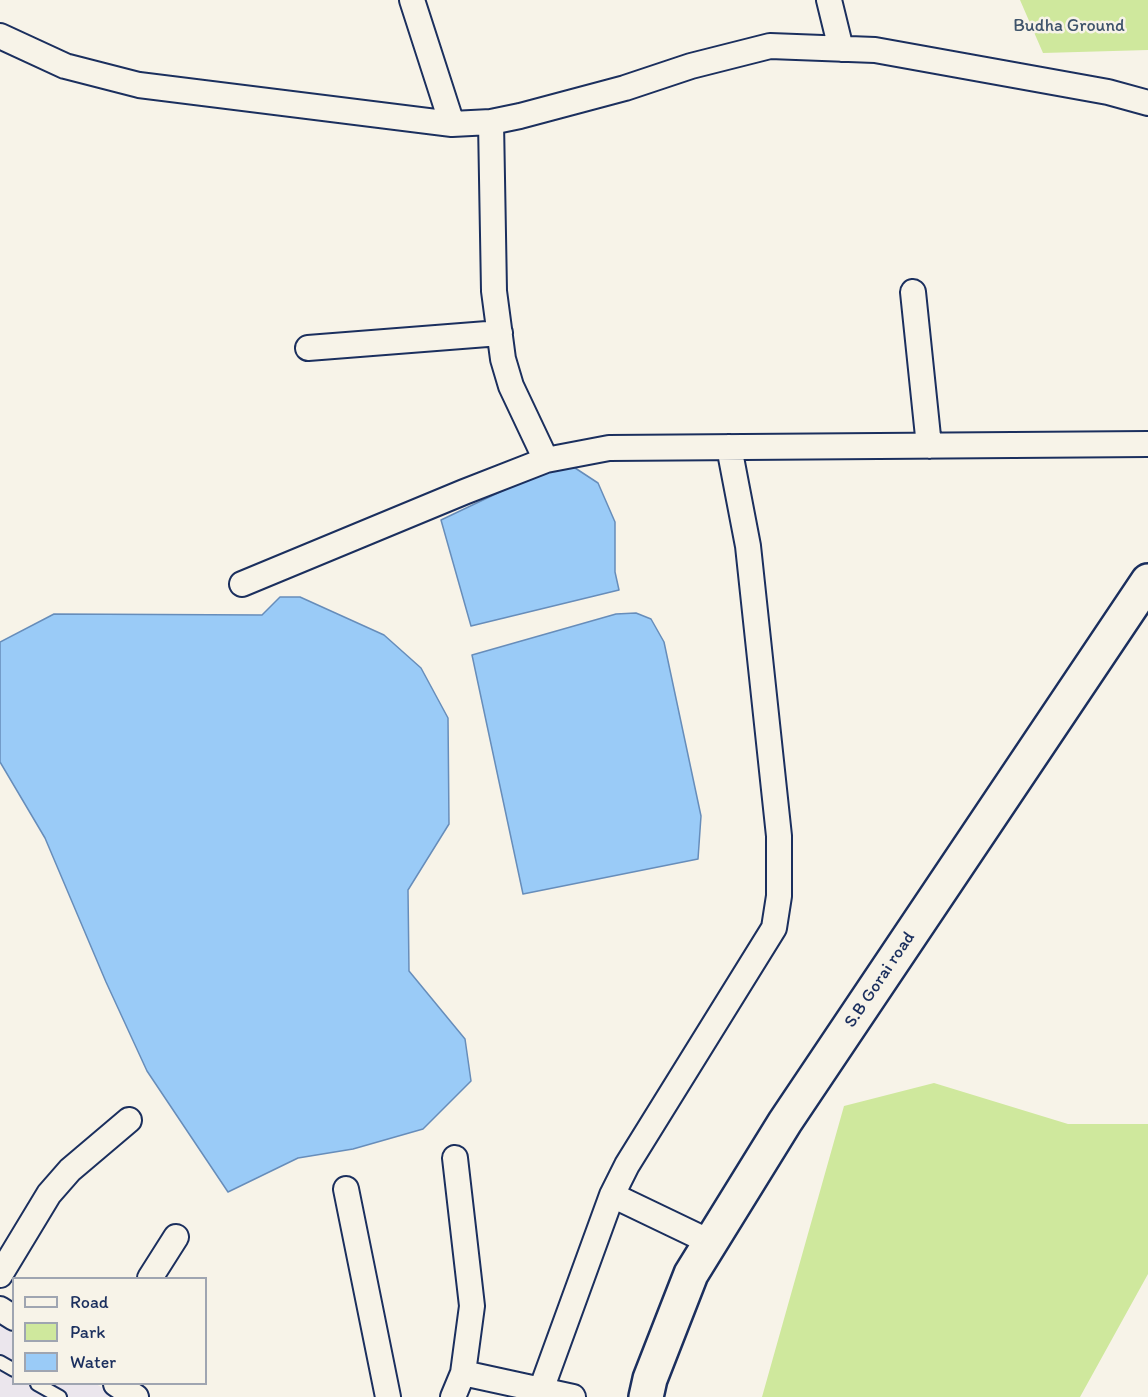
<!DOCTYPE html>
<html>
<head>
<meta charset="utf-8">
<style>
	body { margin:0 }
	#map { position:relative; width:1148px; height:1397px; overflow:hidden; background:#f7f3e8; font-family:Itim,sans-serif }
	canvas { display:block }
	.legend { position:absolute; left:12px; top:1277px; width:195px; height:108px; box-sizing:border-box; background:#f7f3e8; border:2px solid #9fa5b1; margin:0; padding:8px 10px; list-style:none; font-size:18px; color:#1b2f5e }
	.legend li { display:flex; align-items:center; gap:12px; height:30px }
	.legend b { width:30px; border:2px solid #9fa5b1 }
</style>
</head>
<body>
<div id="map">
<canvas width="1148" height="1397"></canvas>
<ul class="legend">
<li><b style="height:8px;background:#f7f3e8"></b>Road</li>
<li><b style="height:16px;background:#cfe89d"></b>Park</li>
<li><b style="height:16px;background:#9acbf7"></b>Water</li>
</ul>
</div>
<script>
const context = document.querySelector('canvas').getContext('2d');
context.lineJoin = 'round';
function paint(path, color) {
  context.fillStyle = color;
  context.fill(path, 'evenodd');
}
function trace(path, color, width, dash) {
  context.strokeStyle = color;
  context.lineWidth = width;
  context.lineCap = dash ? 'butt' : 'round';
  context.setLineDash(dash || []);
  context.stroke(path);
}
function write(font, color, halo, rows, align = 'center') {
  context.font = font + ' Itim,sans-serif';
  context.lineWidth = 5;
  context.setLineDash([]);
  context.textBaseline = 'middle';
  context.strokeStyle = halo;
  context.fillStyle = color;
  for (const [text, x, y, turn = 0] of rows) {
    context.save();
    context.translate(x, y);
    context.rotate((+turn || 0) * Math.PI / 180);
    context.textAlign = isNaN(turn) ? turn : align;
    if (halo) context.strokeText(text, 0, 0);
    context.fillText(text, 0, 0);
    context.restore();
  }
}
paint(new Path2D(`
	M0,1325L13,1334L14,1384H96L118,1397H0Z`), '#ebe6ed');
paint(new Path2D(`
	M1020,0H1148V50L1043,53Z
	M934,1083L1068,1124H1148V1274L1080,1397H762L844,1106Z`), '#cfe89d');
const water = new Path2D(`
	M569,464L598,483L615,522V572L619,590L471,626L441,520L548,469Z
	M280,597H300L384,635L421,668L448,718L449,824L408,890L409,971L465,1039L471,1081L423,1129L353,1149L298,1158L228,1192L147,1071L106,982L45,838L0,762V642L54,614L262,615Z
	M636,613L651,619L664,642L701,816L698,859L523,894L472,655L616,614Z`);
paint(water, '#9acbf7');
trace(water, '#678dba', 1.5);
const lane = new Path2D(`
	M0,1362L14,1370
	M37,1384L60,1397`);
const street = new Path2D(`
	M412,0L452,124
	M829,0L841,49
	M0,36L65,66L139,85L452,124L491,122L520,116L625,88L691,66L770,46L875,50L1108,92L1148,103
	M491,122L494,291L503,359L511,386L546,460
	M913,292L929,446
	M308,348L500,333
	M242,584L464,492L546,460L609,448L1148,444
	M346,1189L388,1397
	M612,1195L710,1242
	M0,1275L49,1194L70,1170L129,1120
	M150,1278L176,1237
	M0,1309L14,1318
	M463,1373L573,1397
	M116,1384L136,1397
	M541,1390L612,1195L627,1165L774,928L779,896V836L748,546L729,447
	M453,1397L463,1373L472,1306L455,1158`);
const secondary = new Path2D(`
	M646,1397L650,1379L691,1274L785,1122L1148,581`);
trace(lane, '#1b2f5e', 16);
trace(street, '#1b2f5e', 28);
trace(secondary, '#1b2f5e', 38);
trace(lane, '#f7f3e8', 12);
trace(street, '#f7f3e8', 24);
trace(secondary, '#f7f3e8', 33);
write('18px', '#3f546b', '#f7f3e8', [
	["Budha Ground",1069,26]
]);
write('18px', '#1b2f5e', '#f7f3e8', [
	["S.B Gorai road",880,980,-56]
]);
</script>
</body>
</html>
